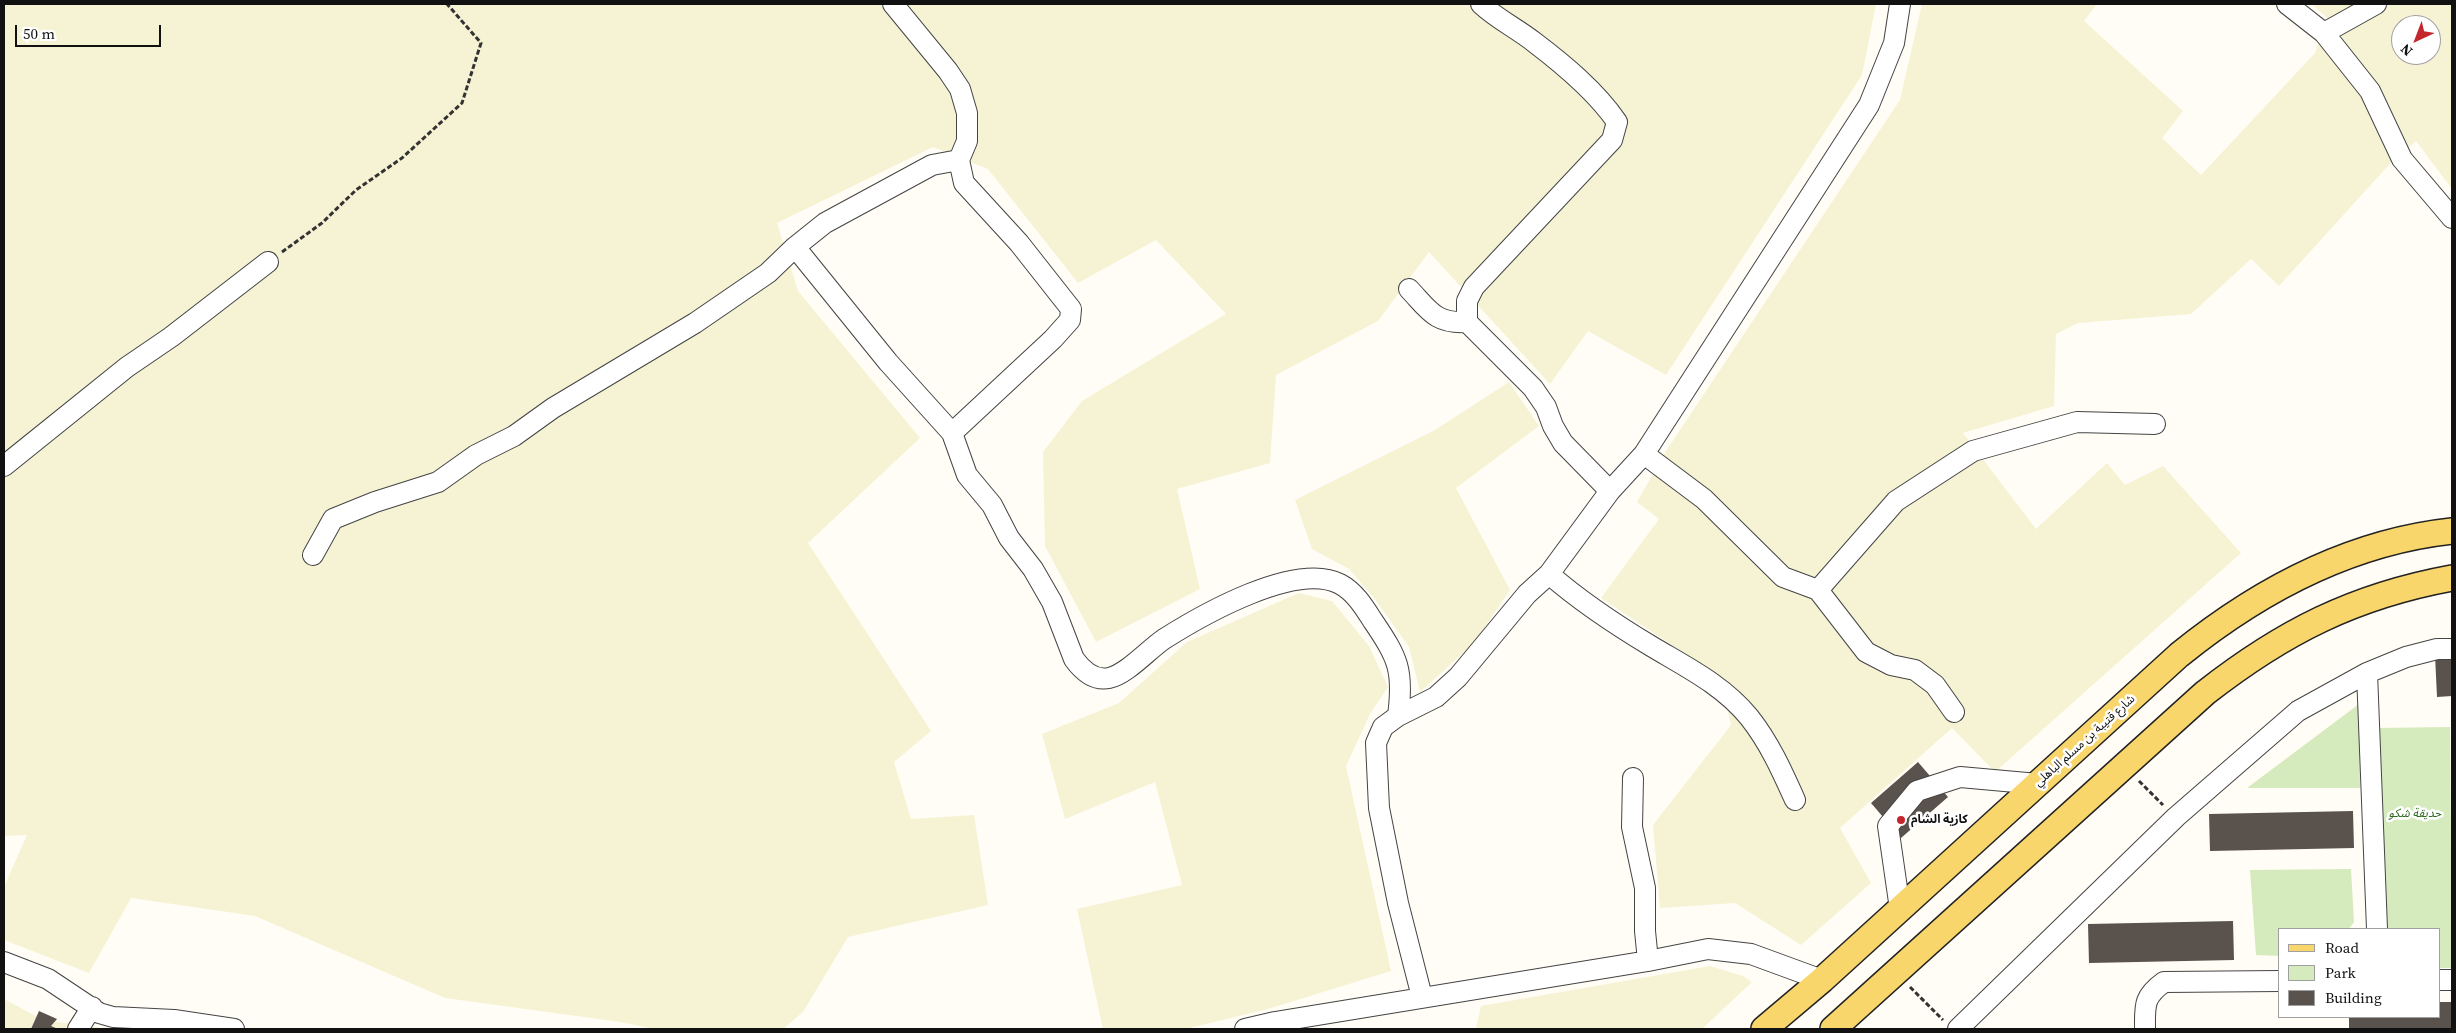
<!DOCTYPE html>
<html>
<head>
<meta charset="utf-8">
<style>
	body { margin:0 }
	#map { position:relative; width:2456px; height:1033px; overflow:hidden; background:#fffdf5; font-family:"Source Serif 4",serif }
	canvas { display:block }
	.frame { position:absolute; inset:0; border:5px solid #111; pointer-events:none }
	.legend { position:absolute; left:2278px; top:928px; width:162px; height:90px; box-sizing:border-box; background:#fff; border:1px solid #a0a0a0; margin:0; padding:6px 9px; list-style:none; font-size:15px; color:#111 }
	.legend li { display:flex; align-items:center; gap:10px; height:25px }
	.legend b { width:25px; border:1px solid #a0a0a0 }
	.north { position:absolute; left:2391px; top:15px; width:50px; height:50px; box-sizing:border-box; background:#fff; border:1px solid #a0a0a0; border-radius:50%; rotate:223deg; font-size:14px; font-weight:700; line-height:20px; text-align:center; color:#111 }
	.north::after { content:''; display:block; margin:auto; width:18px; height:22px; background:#c4262e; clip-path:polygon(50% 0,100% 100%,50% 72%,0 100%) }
	.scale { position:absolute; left:15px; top:25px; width:146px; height:22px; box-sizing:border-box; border:2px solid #111; border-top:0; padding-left:6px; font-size:15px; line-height:18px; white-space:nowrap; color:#111; -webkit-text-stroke:4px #fff; paint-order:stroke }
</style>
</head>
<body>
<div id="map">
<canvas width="2456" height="1033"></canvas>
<div class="frame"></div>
<ul class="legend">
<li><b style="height:6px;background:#f9d66b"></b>Road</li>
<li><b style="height:14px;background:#d5ebbd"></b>Park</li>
<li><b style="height:14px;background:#5a524d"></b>Building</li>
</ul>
<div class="north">N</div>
<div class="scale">50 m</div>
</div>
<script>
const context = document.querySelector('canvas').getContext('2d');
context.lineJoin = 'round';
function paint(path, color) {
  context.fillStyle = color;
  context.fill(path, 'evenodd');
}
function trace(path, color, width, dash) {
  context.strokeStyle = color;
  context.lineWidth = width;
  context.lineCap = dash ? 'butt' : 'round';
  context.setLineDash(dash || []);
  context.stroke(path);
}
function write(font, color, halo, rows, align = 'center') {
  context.font = font + ' "Source Serif 4","Noto Sans Arabic",serif';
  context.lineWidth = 5;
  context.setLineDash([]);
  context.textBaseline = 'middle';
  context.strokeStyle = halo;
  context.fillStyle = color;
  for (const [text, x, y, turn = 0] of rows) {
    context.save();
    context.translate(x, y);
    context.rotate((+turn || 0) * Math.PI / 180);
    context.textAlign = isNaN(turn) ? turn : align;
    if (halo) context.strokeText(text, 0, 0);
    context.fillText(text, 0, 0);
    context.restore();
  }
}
paint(new Path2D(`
	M4,4H1876L1862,75L1666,375L1588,331L1550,384L1429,252L1378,321L1276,375L1270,463L1177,489L1200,589L1096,642L1045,546L1043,452L1082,401L1226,314L1156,240L1078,283L988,169L933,147L777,223L798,291L920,438L808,543L931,731L894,762L911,819L974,815L988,905L848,937L803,1012L783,1029H654L620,1022L445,998L255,916L131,898L89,973L4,940V887L27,835L4,836Z
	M1922,4H2097L2084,21L2183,111L2162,138L2201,175L2315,53L2327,18L2312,4H2452V189L2416,141L2386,168L2279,286L2251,259L2191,314L2078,323L2056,334L2054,406L1963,433L2036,529L2107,463L2125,485L2163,466L2241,553L1995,772L1952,728L1840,828L1871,883L1801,945L1735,903L1660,908L1653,825L1731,725L1720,677L1601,598L1659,519L1637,502L1666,451L1900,100ZM2401,25H2431V55H2401Z
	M1509,382L1539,426L1456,488L1510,590L1473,644L1420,692L1409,647L1374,598L1349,569L1312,549L1295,500L1435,430Z
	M1299,593L1332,601L1369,646L1388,687L1370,714L1346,766L1391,971L1268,1009L1185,1029H1103L1077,909L1182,885L1155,782L1065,819L1042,734L1119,703L1187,642Z
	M1710,966L1743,976L1752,982L1702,1029H1476L1481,1006Z
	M4,999L43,1020L108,1029H4Z`), '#f6f3d4');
paint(new Path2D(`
	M2359,704L2360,788H2247Z
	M2450,727L2452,968H2440V929H2382L2375,728Z
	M2351,869L2354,922L2349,929H2280V956L2256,955L2250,870Z`), '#d5ebbd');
paint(new Path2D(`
	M2435,655H2452V696L2437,697Z
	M1918,762L1948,797L1901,838L1871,803Z
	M2353,811L2354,848L2210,851L2209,814Z
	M2233,921L2234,960L2089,963L2088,924Z
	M2440,1002H2452V1029H2349V1017H2440Z
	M39,1011L57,1019L51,1026L58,1029H31Z`), '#5a524d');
const minor = new Path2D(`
	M893,4L948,71L960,89L967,113V141L959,160L964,183L1019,243L1071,309L1070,320L1053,339L952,433
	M1481,4C1497,19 1516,28 1534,42C1563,64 1596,91 1617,122L1612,140L1474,287L1467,301V322L1533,388L1546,407L1553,426L1563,443L1610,491
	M2287,4L2324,33L2370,91L2402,159L2452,218
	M2324,33L2376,4
	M795,247L888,362L952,433L967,475L992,505L1009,538L1033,569L1052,602L1074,659C1082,670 1094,681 1109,678C1127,674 1148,650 1164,639C1202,615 1296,561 1340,584C1355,592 1364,607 1373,621C1398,658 1404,670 1398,716
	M1409,289C1429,310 1435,324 1467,322
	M1644,454L1704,499L1783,577L1818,590L1896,501L1973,451L2077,422L2155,424
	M4,466L127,367L171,337L268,262
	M313,555L333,519L375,502L438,482L476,455L514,436L553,408L695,323L768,273L795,247L825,223L932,165L959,160
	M1549,574C1580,601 1616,625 1651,646C1686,667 1723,685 1749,717C1769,742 1782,771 1795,800
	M1818,590L1866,652L1891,665L1915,670L1935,685L1954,712
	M2367,673L2377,929
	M1633,778L1632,827L1645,888V931L1648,961
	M1900,909L1888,826L1917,791L1960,777L2038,784
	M4,962L48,979L99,1013L113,1017L174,1020L234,1029
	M2440,980H2452
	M1422,997L1398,903L1379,808L1376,743L1383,727L1398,716L1436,697L1458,677L1527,594L1549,574L1610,491L1644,454L1869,105L1894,43L1900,4
	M78,1029L92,1007
	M1245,1029L1275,1022L1648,961L1708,949L1751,954L1822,980
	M1958,1029L2176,817L2298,711L2367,673L2406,657L2437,649H2452
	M2145,1029C2145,1006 2143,997 2164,982L2280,981`);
const major = new Path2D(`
	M1764,1029L1822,980L2179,655C2258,591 2350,542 2452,531
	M1833,1029L2205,693C2283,632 2354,596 2452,578`);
trace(minor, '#444', 22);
trace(major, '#222', 28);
trace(new Path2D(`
	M282,252L322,223L356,190L402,158L462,103L481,43L447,4
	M2139,781L2163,805
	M1910,987L1943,1020`), '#333', 3, [5, 2.5]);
trace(minor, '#fff', 20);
trace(major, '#f9d66b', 25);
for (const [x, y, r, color] of [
	[1901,820,5,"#c4262e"]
]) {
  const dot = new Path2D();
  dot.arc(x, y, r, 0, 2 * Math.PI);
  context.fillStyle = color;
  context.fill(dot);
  trace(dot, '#fff', 2);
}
write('12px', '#111', '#fff', [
	["شارع قتيبة بن مسلم الباهلي",2085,741,-42]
]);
write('italic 12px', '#2f6b1f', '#fff', [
	["حديقة شكو",2415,814]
]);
write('bold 12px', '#111', '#fff', [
	["كازية الشام",1911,820]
], 'left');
</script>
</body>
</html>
